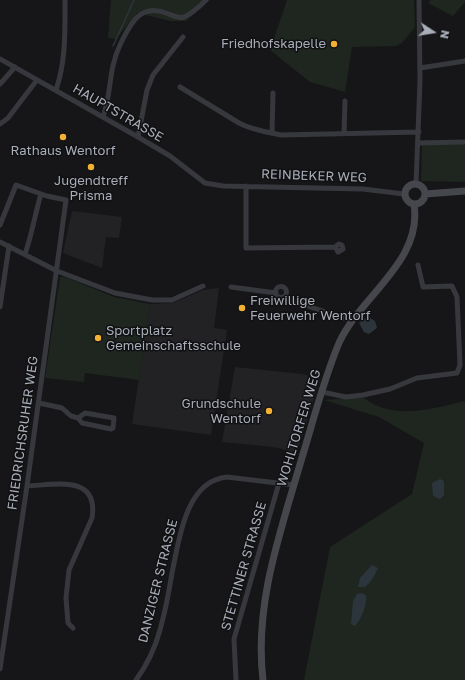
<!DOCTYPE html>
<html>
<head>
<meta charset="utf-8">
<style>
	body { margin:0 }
	#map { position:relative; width:465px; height:680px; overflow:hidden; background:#161618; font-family:"Golos Text",sans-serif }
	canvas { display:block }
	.north { position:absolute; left:413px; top:12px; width:40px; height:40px; -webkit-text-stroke:3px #111113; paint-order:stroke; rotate:102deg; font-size:11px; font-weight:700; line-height:16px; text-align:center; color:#a8adb8 }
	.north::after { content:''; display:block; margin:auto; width:14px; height:18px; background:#a8adb8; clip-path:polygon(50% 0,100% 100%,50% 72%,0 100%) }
</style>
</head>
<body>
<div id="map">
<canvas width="465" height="680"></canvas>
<div class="north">N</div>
</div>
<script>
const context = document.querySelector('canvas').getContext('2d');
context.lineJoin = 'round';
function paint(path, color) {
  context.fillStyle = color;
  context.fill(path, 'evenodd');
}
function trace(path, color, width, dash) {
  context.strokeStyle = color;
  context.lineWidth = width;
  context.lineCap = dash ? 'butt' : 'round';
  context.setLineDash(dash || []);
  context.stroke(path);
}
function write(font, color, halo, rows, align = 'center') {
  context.font = font + ' "Golos Text",sans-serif';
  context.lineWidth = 3;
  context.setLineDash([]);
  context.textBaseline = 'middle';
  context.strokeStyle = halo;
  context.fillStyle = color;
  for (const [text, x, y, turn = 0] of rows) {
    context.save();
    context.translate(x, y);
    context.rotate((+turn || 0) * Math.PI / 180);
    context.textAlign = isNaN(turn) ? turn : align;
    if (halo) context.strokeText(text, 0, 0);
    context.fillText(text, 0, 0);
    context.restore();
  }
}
paint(new Path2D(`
	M72,211L122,217L119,238L106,237L102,268L63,253Z
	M219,288L214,328L227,330L211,435L132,424L150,304L173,303L203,290Z
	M235,367L302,374L320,379L297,453L274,447L222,442Z`), '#222225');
paint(new Path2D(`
	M111,0H210L186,21H170L137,13L116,39L108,38Z
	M287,0H414L415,27L402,43L396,46L352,47L345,92L310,82L270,50Z
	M431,0H465V2L453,16L428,3Z
	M465,144V182L421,181L422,145Z
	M60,277H65L114,297L150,304L139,380L85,373L84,382L45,378Z
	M363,397C392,421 431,409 465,401V680H304L330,547L412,494L424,443L379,417L324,400Z`), '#1e261f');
paint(new Path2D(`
	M370,318L375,321L377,328L369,334L364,332L359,323L363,319Z
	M440,479L444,481V495L440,499L433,496L432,483Z
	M372,565L378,568C375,575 371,582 365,587H358L360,578Z
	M361,593L366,595C367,605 362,618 355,626L351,624L353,601L357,594Z`), '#2c353c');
trace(new Path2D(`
	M113,46L134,0`), '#2c353c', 1.5);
trace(new Path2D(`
	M0,59L138,137L170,156L205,183L223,186L363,189L404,194
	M420,68L465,61
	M0,84L15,67
	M180,87L239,123C252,130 266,132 281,135L419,132
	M56,90C66,61 65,31 65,0
	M103,117C112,92 108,70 120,45C130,24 140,3 166,13C172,15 177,19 184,17C192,14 200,6 206,0
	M0,124L8,118L37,80
	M272,133L273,93
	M344,133L345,101
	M138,137L147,90L153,75L183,37
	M418,143L465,142
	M416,184L420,81L419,0
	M246,186V248L335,247L339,244L342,245L343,249L338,252L335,247
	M0,225L16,185L47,196L66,200L27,486L0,669
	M0,242L57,271L115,293L152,300H172L203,286
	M25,254C32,234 35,214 41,194
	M275.5 292a5.5 5.5 0 1 1 11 0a5.5 5.5 0 1 1-11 0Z
	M231,287L276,293
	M285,296L293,301L352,321
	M0,307L9,246
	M322,392L346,397L363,395L390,389L417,378L457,373L460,365L457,297L452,286L423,287L418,265
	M39,403L62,408L71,416L78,418L82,423L111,429L113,428L114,418L85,413L78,418
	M27,486C55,485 99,474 92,518L69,570L66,598L68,623L73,628
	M136,680C147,665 155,648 160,630C165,612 169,592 172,573C179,541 185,481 227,477L294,485
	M236,680L234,639L279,483`), '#37383d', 5);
trace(new Path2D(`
	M405 194a10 10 0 1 1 20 0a10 10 0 1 1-20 0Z
	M425,194L465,191
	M263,680C254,605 280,533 301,461C313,422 323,381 339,343C360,296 423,262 414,204`), '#45474d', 7);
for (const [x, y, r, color] of [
	[334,44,4,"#f2b134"],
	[63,137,4,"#f2b134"],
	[91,167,4,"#f2b134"],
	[242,308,4,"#f2b134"],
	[98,338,4,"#f2b134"],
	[269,411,4,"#f2b134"]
]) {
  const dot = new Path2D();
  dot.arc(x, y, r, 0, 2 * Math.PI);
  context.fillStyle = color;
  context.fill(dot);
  trace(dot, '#111113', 1.5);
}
write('13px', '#a8adb8', '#111113', [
	["Friedhofskapelle",326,44],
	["Rathaus Wentorf",63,151,"center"],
	["Jugendtreff",91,181,"center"],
	["Prisma",91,196,"center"],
	["Freiwillige",250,301,"left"],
	["Feuerwehr Wentorf",250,316,"left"],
	["Sportplatz",106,331,"left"],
	["Gemeinschaftsschule",106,346,"left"],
	["Grundschule",261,404],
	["Wentorf",261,419]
], 'right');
write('13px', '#a8adb8', '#111113', [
	["HAUPTSTRASSE",118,113,30],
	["REINBEKER WEG",314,176,2],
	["WOHLTORFER WEG",299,428,-73],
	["FRIEDRICHSRUHER WEG",23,433,-82],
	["STETTINER STRASSE",244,566,-74],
	["DANZIGER STRASSE",158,581,-76]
]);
</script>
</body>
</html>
